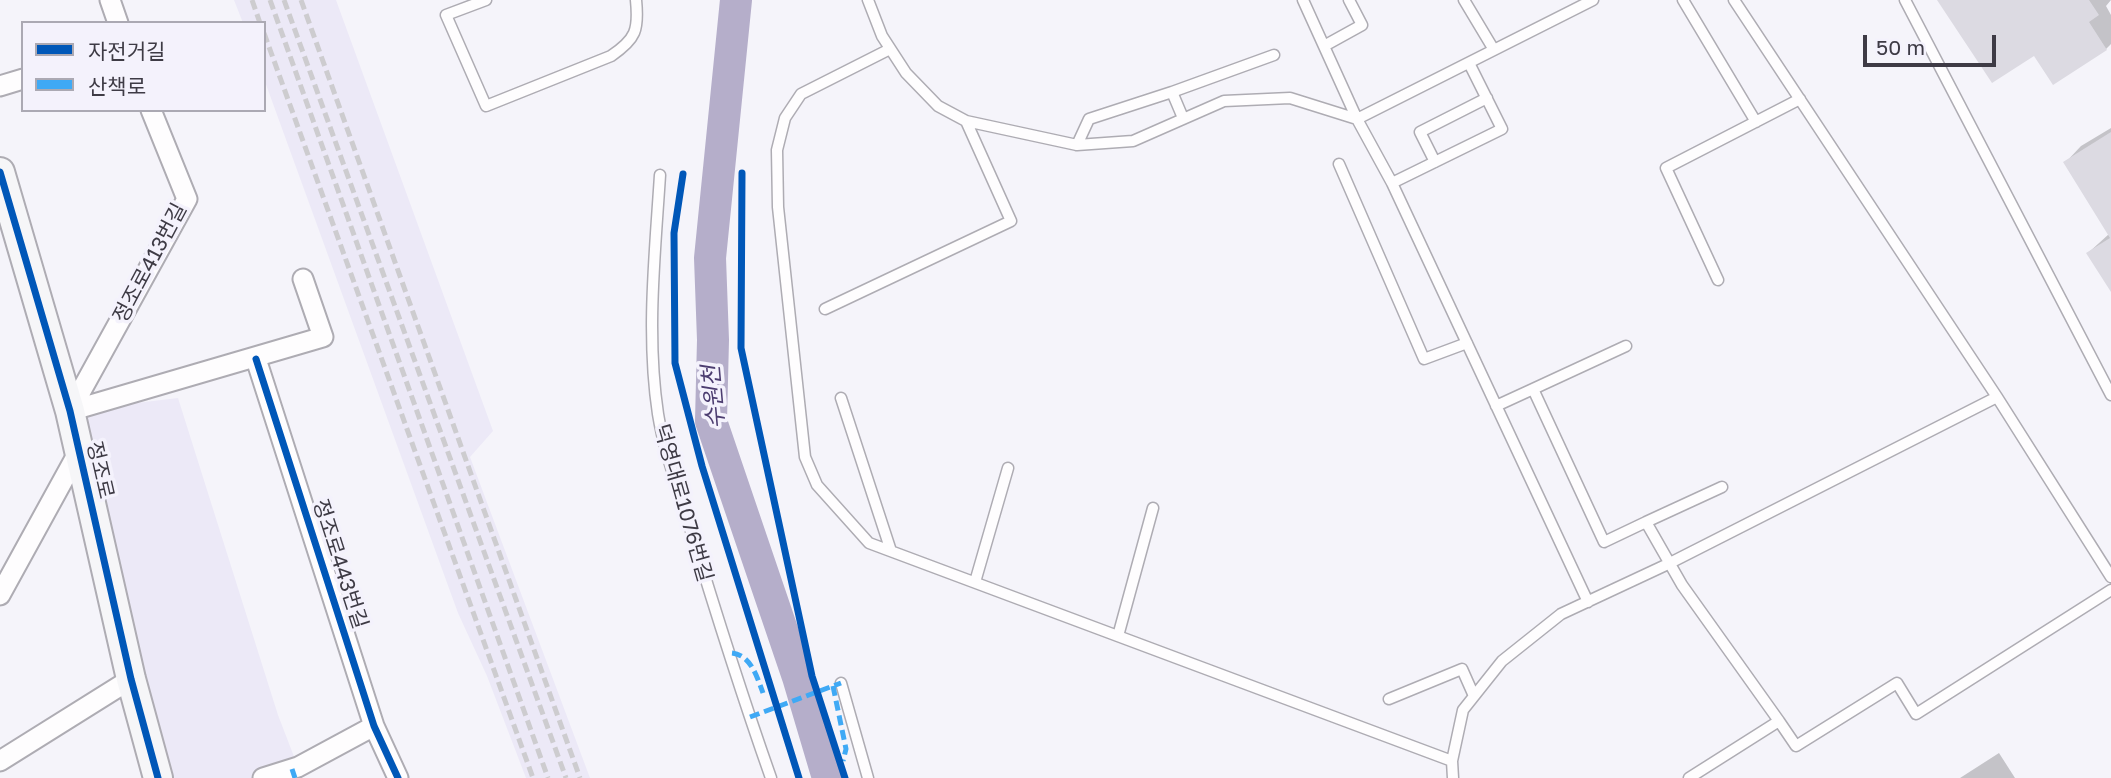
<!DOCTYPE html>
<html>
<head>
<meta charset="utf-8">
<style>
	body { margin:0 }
	#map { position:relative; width:2111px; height:778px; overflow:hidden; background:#f5f4fa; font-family:"Golos Text","Noto Sans KR",sans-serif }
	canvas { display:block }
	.legend { position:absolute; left:21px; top:21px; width:245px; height:91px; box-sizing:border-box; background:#f4f2fc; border:2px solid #aba9b3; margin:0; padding:9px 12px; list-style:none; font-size:21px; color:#3e3b45 }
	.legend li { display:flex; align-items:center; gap:14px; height:35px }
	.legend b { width:35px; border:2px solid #aba9b3 }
	.scale { position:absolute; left:1863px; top:35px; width:133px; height:32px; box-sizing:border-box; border:4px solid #3e3b45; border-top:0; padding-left:9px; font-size:21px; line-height:24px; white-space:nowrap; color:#3e3b45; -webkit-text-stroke:5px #f4f2fc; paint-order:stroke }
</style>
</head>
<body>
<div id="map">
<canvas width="2111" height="778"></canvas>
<ul class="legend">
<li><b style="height:9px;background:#0057b8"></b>자전거길</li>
<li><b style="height:9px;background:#3fa9f5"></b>산책로</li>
</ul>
<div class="scale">50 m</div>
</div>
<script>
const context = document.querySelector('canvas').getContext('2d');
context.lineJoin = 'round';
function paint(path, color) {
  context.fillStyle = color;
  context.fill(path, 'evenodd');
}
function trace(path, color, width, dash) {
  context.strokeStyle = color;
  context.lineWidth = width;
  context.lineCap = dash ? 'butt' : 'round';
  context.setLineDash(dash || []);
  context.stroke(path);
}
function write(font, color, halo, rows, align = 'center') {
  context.font = font + ' "Golos Text","Noto Sans KR",sans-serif';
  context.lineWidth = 7;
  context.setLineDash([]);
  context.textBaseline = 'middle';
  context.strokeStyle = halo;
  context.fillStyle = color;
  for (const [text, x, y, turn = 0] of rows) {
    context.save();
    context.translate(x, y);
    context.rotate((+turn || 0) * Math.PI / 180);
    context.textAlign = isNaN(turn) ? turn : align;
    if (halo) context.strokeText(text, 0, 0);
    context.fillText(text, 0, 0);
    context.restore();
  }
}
paint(new Path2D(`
	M234,0H336L493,431L470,457L590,778H526L487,676L458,613L264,79V23H243Z
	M178,398L278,715L298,767L263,778H159L70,411Z`), '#ece9f7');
paint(new Path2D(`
	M1939,0H2111L2106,6L2111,15V44L2106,49L2034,53Z
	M2111,128V289L2088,253L2109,234L2065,163L2081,146Z
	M1999,753L2015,778H1960Z`), '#0003');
trace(new Path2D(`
	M736,0L710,258L713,340L711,421L798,677L828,778`), '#b5aeca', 32);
paint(new Path2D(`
	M1937,0H2089L2099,15L2089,22L2107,50L2053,85L2034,56L1992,83Z
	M2111,132V292L2086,253L2110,238L2063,162Z`), '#dcdae2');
const lane = new Path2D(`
	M486,0L446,15L486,106L611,56C636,39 639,30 636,0
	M868,0L882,36L906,73L938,106L966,121L1077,145L1133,141L1224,101L1290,98L1357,119L1392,183L1588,602
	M1303,0L1357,119L1593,0
	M1464,0L1494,50
	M1683,0L1756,122
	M1734,0L1997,397L2111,577
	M1905,0L2111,395
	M1324,46L1362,25L1349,0
	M890,49L801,94L785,118L777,150L778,207L805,457L817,485L869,543L1452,761
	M1183,118L1172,92L1274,55
	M1077,145L1089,119L1172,92
	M1435,162L1420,132L1487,98
	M1339,164L1424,359L1467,343
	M660,175C655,254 646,335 658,414C664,451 677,485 688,521C714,607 741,693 771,778
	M1392,183L1502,129L1469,63
	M1718,280L1666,168L1800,99
	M825,309L1011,221L966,121
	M1626,346L1533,389L1604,542L1646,522
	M841,398L891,551
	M1496,406L1533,389
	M1722,487L1646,522L1682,585L1779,721
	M975,582L1008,468
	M1118,636L1153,508
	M841,683L868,778
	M1389,699L1462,669L1474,696
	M1453,778L1452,761L1463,710L1502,661L1561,614L1668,564L1997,397
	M1689,778L1779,721L1796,746L1897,683L1916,714L2111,590`);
const street = new Path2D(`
	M110,0L118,23
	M0,86L23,79
	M256,359L374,726L398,778
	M70,411L187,199L151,110
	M70,411L323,337L303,279
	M0,595L78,453
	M0,761L131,679
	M263,778L298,767L374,726`);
const secondary = new Path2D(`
	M0,172L70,411L131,679L158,778`);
trace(lane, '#aeacb3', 13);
trace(street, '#aeacb3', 23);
trace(secondary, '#aeacb3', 32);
trace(new Path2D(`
	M742,173L741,348L812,676L845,778
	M683,174L674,233L675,363L702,466L799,778`), '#dddcdf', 3.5, [3.5, 5]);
trace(lane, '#fefdfe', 10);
trace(street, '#fefdfe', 19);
trace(secondary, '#f6f6f8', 28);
trace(new Path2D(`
	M252,0L260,23
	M270,0L548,778
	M284,0L566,778
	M301,0L580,778
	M264,33L533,778`), '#cdcccf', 5, [10, 5]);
trace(new Path2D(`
	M732,653C751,655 757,677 763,693
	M833,686L846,749L843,761
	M750,717L841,683
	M292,769L295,778`), '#3fa9f5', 5, [10, 5]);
trace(new Path2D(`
	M0,172L70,411L131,679L158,778
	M742,173L741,348L812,676L845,778
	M683,174L674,233L675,363L702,466L799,778
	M256,359L374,726L398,778`), '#0057b8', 7);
write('21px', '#3e3b45', '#f4f2fc', [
	["정조로413번길",150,263,-62],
	["정조로",100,470,77],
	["덕영대로1076번길",683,503,74],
	["정조로443번길",340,564,72]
]);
write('italic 23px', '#4c3d70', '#f4f2fc', [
	["수원천",714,397,-95]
]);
</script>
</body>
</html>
